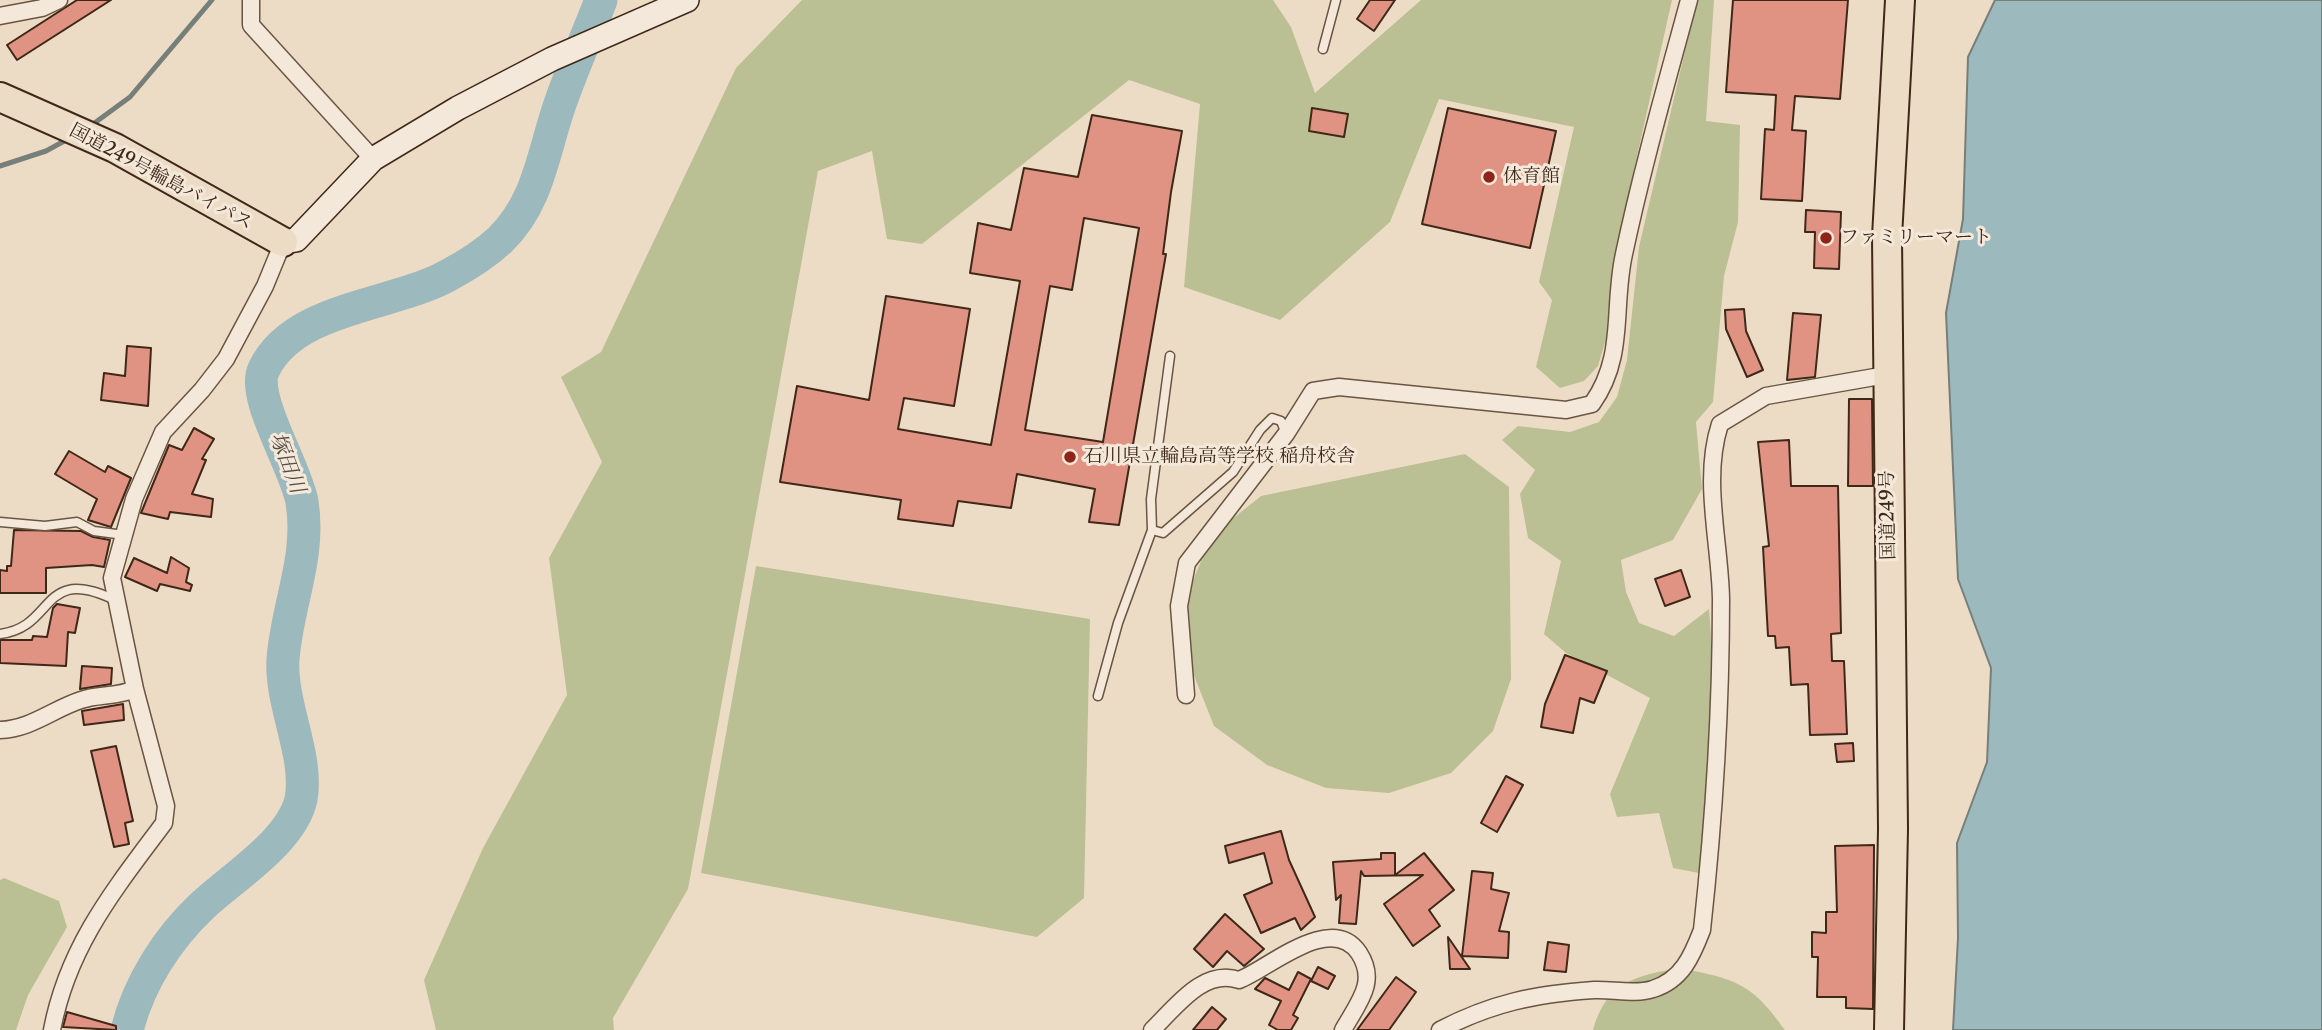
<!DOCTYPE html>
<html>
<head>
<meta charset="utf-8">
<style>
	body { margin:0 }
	canvas { display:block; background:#eddcc5 }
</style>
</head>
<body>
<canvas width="2322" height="1030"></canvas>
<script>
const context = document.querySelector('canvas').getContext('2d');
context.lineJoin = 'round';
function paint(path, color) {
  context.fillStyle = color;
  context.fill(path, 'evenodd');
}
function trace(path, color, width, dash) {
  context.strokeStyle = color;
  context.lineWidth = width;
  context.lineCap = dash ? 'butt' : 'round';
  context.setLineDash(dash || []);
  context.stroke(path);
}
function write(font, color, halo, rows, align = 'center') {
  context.font = font + ' "Libre Caslon Text","Noto Serif JP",serif';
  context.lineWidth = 6;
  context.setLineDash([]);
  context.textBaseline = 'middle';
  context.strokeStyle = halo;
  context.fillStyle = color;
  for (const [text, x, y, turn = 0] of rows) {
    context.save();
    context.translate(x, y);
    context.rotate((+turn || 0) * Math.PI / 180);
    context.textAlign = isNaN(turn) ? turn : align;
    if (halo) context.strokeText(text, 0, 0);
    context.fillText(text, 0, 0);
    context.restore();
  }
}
paint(new Path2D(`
	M802,0H1273L1291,27L1315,93L1421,0H1672L1613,263L1606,339L1598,366L1584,381L1560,388L1536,367L1552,300L1539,282L1574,127L1439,99L1390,222L1280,320L1184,287L1200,104L1129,80L922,244L887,239L872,151L818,171L688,889L613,1018L614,1030H436L424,980L483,848L567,695L549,558L602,462L561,377L601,352L736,68Z
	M1697,0H1714L1706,121L1740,125L1738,222L1724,276L1713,402L1696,422L1702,489L1673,540L1621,560L1626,592L1639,623L1674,636L1709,609L1715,690L1699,873L1673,868L1659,813L1617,817L1610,794L1650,698L1566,653L1544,634L1561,561L1528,538L1520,494L1535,470L1502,440L1518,426L1570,432L1599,422L1617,397L1627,360L1639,247Z
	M1465,454L1509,487L1511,679L1493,731L1451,773L1389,793L1326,788L1267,765L1214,726L1193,673L1186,598L1211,536L1261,496Z
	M756,566L1090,619L1084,898L1037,937L701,873Z
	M4,878L59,901L67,927L28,995L16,1030H0V880Z
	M1679,968C1735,979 1751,982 1785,1030H1593C1606,982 1635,976 1679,968Z`), '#bac093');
const water = new Path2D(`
	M1995,0H2322V1030H1953L1958,938L1957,843L1987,762L1991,668L1958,579L1946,313L1963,219L1968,57Z`);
paint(water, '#9cb9bd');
trace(water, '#777f7b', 2);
trace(new Path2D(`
	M89,127L130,97L212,0
	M0,166L46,151L68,139`), '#777f7b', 5);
trace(new Path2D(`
	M127,1030C139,983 167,939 202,906C233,877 292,841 301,799C309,756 280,704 283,659C287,605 311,557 302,502C296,467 250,396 264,369C294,307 392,306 447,276C464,267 486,253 500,240C540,201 543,151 561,101C573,67 588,34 601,0`), '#9cb9bd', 33);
const building = new Path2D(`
	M77,0H111L17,60L7,45Z
	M1370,0H1395L1374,31L1357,19Z
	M1733,0H1848L1840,99L1795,96L1792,130L1806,131L1802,201L1761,199L1765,129L1774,130L1776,95L1726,92Z
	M1312,108L1348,114L1344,137L1309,131Z
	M1448,108L1556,131L1530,248L1422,224Z
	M1092,115L1182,131L1171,192L1163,254H1166L1119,525L1089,522L1095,489L1017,474L1011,508L958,501L953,526L898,519L901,500L780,482L797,386L869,400L886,296L970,309L954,406L904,398L898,429L991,445L1020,281L970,273L978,223L1011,230L1024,168L1078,177ZM1084,218L1139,228L1103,442L1025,430L1050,286L1072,290Z
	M1806,210L1841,212L1839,269L1814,268L1815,232H1805Z
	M1744,309L1746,331L1763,370L1747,377L1726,329L1725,310Z
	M1793,313L1821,315L1815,377L1787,380Z
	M127,346L151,348L148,406L101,400L104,373L125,376Z
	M1849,399H1872L1873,486H1848Z
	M194,428L214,439L202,459L206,460L192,494L213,499L211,517L170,512L168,519L141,513L169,445L182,450Z
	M1789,440L1791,486H1838L1841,633L1831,634L1832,661H1844L1847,734L1810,735L1808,684L1791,685L1789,647L1776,648L1775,636H1768L1763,547L1769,546L1758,442Z
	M69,451L105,472L108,466L131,478L111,527L88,520L97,499L55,474Z
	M14,530L81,531L93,537L110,540L104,567L92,565L46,568V593H0V570L7,571V566H11Z
	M171,557L189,568L186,582L192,585L190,591L160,584L157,591L125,577L134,558L167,573Z
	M1681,570L1690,597L1665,606L1655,579Z
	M57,604L80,608L75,633L68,632L66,666L0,663V640H32L33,636L47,637L53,608Z
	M1565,655L1607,671L1594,703L1580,698L1573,733L1541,727L1545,704Z
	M82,666L112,668L111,684L80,689Z
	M123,704L124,720L84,725L82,711Z
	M1853,743L1854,761L1837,762L1835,744Z
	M116,746L133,821L125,823L129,844L114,847L91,751Z
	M1506,776L1523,785L1497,832L1481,823Z
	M1281,831L1289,860L1315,917L1301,930L1295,918L1261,933L1244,895L1272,883L1264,853L1229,863L1225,846Z
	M1874,845L1873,1009L1846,1008V997H1817L1818,957H1812V932L1826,933V912H1837L1835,846Z
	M1381,853H1395V875L1424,853L1454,890L1429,910L1440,926L1413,946L1384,904L1423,875L1364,876L1361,871L1356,924L1339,923L1341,895L1336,900L1333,862L1381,859Z
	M1472,871L1493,873L1491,889L1509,893L1499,931L1509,932L1508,958L1462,956Z
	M1225,914L1264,949L1244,966L1227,951L1213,967L1194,949Z
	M1448,937L1470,969H1450Z
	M1548,942L1569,945L1566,972L1544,970Z
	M1318,967L1335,976L1328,989L1311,981Z
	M1298,972L1311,979L1293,1015L1298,1018L1291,1030H1278L1269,1025L1281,1001L1255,989L1265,978L1289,990Z
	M1396,977L1416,992L1389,1030H1357Z
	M1212,1007L1226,1019L1217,1030H1193Z
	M67,1012L116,1026V1030L63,1027Z`);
paint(building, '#e09383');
trace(building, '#3f2818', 2);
const lane = new Path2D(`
	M1323,49L1336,0
	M1170,356L1151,499L1152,530L1163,533L1233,472L1260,430L1272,418L1281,421L1286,434
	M0,522L45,526L77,522L94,531L124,535
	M0,634C57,627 39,563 117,601
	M1098,696L1118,623L1152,530`);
const street = new Path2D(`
	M251,0V25L373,159
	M0,16L42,8L59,0
	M1186,695L1179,606L1187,563L1286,434L1313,391L1339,387L1566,410L1592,404C1626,356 1612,308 1624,254C1642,169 1666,85 1689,0
	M0,730C31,729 53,709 81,700C99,694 117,697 135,689
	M52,1030C68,946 114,890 164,823L166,806L135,689L112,578L134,499L163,432L202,390L226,359L265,286L283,242
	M1152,1030C1176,1007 1203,968 1239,980C1267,970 1331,911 1359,953C1378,982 1358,1003 1343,1030
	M1440,1030C1492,1003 1535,994 1594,990C1612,989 1636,995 1653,989C1682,980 1692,956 1702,930C1714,820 1721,710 1721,599C1720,542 1702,479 1720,424L1766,396L1886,375`);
const secondary = new Path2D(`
	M283,242L296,240L373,159L458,108L552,59L687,0`);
const highway = new Path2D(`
	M0,97L115,148L283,242
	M1889,1030L1893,829L1887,237L1900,0`);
trace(lane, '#6a5543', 11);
trace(street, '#6a5543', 19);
trace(secondary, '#3f2818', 26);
trace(highway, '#3f2818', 32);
trace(lane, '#f3e8d9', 8);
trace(street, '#f3e8d9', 16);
trace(secondary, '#f3e8d9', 23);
trace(highway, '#eddcc5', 28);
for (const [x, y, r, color] of [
	[1489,177,7,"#8f2418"],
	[1826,238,7,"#8f2418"],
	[1070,457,7,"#8f2418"]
]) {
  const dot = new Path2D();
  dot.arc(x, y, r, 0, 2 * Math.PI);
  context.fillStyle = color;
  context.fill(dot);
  trace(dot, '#f3e8d9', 2.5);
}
write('19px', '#3f2818', '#f3e8d9', [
	["国道249号輪島バイパス",161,177,28],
	["国道249号",1888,515,-91]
]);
write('19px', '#3f2818', '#f3e8d9', [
	["体育館",1503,177],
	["ファミリーマート",1840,238],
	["石川県立輪島高等学校 稲舟校舎",1084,457]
], 'left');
write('italic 21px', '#564c41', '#f3e8d9', [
	["塚田川",287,463,69]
]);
</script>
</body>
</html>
